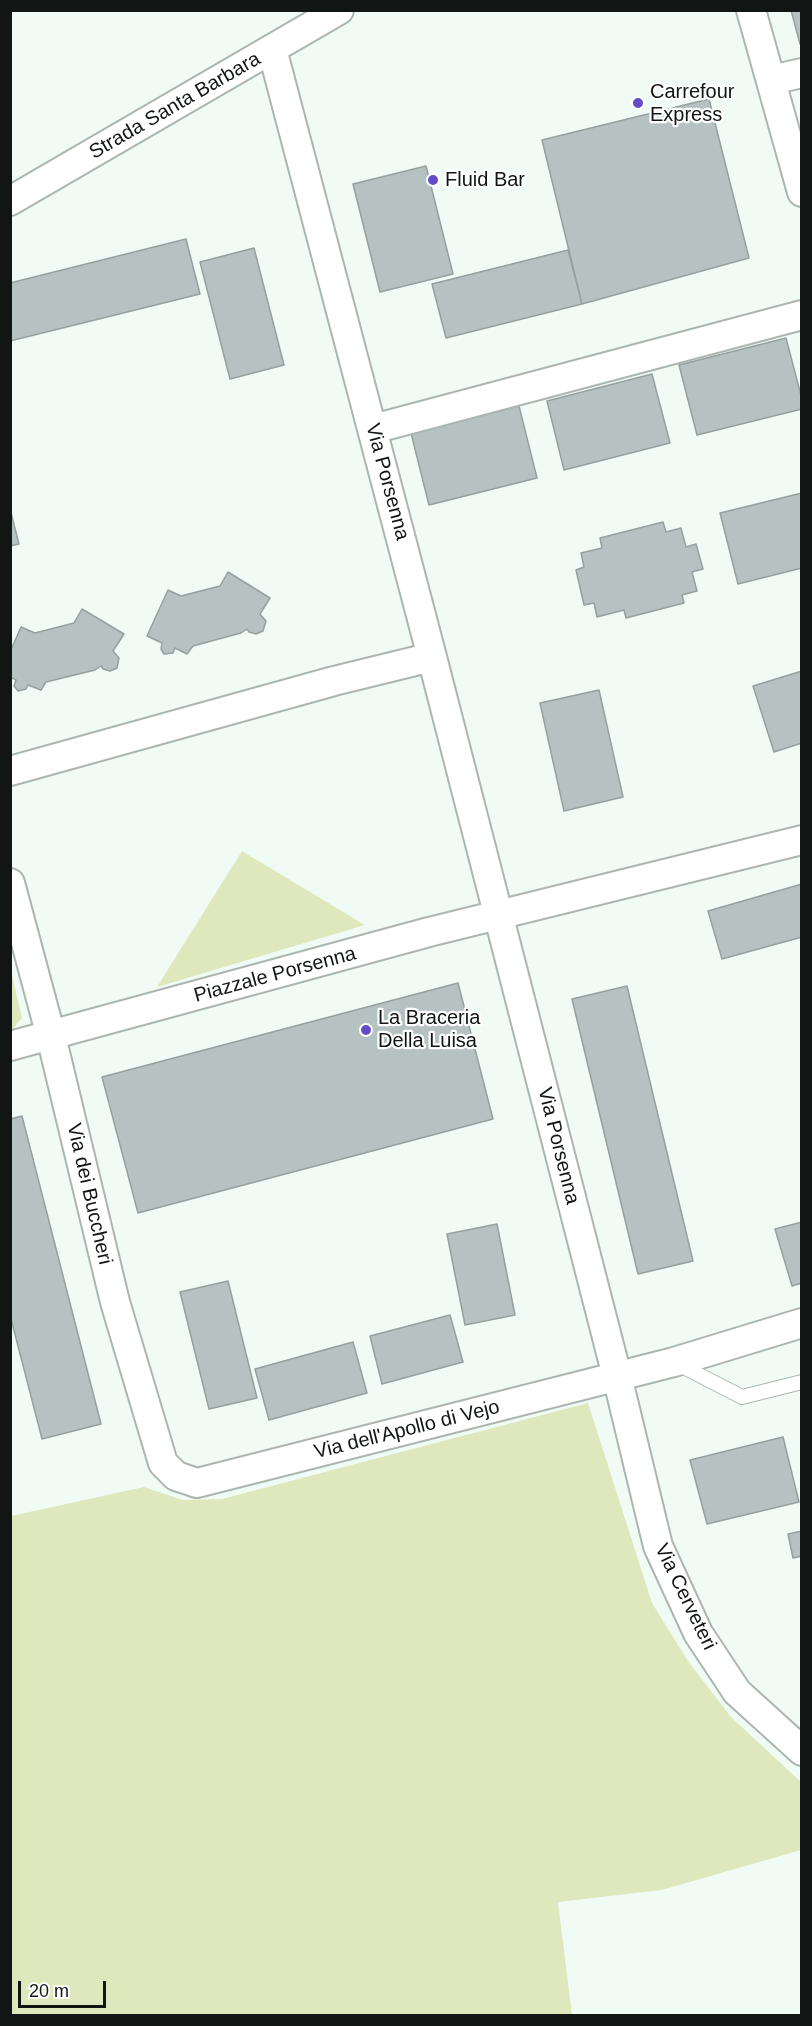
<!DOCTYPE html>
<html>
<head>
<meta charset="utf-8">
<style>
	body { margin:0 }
	#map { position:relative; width:812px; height:2026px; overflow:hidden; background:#f0fbf6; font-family:Arial,sans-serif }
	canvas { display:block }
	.frame { position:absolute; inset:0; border:12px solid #111513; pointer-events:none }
	.scale { position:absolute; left:18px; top:1981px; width:88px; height:27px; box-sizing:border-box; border:3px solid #111513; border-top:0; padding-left:8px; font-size:18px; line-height:21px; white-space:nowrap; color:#111513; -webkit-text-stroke:4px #fff; paint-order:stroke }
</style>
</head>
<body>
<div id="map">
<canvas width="812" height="2026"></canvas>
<div class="frame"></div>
<div class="scale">20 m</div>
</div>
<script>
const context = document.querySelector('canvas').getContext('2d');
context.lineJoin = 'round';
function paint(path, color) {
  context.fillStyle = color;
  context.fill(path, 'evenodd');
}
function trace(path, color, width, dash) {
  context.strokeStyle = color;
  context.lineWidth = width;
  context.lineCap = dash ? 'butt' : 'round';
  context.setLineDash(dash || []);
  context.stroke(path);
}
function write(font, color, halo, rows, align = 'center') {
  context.font = font + ' Arial,sans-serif';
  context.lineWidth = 4.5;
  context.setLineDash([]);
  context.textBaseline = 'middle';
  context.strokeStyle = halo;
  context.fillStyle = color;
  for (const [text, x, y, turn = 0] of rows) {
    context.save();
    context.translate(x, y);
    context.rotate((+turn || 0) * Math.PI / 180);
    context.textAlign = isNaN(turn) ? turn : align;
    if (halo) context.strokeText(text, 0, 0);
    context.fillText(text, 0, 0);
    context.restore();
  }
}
paint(new Path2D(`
	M242,851L365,925L157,987Z
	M11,971L22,1018L11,1031H10Z
	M588,1403L652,1603L688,1661L731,1717L801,1782V1850L662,1890L558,1902L572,2015H11V1516L144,1487L183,1500L222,1499Z`), '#dee8bc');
const building = new Path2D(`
	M791,10H802V44H800Z
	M709,99L749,258L582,304L542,140Z
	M426,166L453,274L380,292L353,184Z
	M186,239L200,294L10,341V283Z
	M254,248L284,365L230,379L200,262Z
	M568,250L582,304L446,338L432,284Z
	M786,338L802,399V409L697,435L679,365Z
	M652,374L670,443L564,470L547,401Z
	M519,406L537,478L429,505L411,433Z
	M802,493V568L738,584L720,513Z
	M10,509L19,544L10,546Z
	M663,522L666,532L681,528L686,547L696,544L703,569L692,572L697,591L682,595L684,603L626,618L624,610L597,617L594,603L584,605L576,570L584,567L581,553L602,548L600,538Z
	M228,572L270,598L260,614L266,621L263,631L256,634L249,632L247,629L241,633L193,646L187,654L175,648L173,653L164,654L161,649L162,643L147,636L168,590L181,596L220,586Z
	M82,609L124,634L113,651L119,658L117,668L110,671L103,669L101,666L95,670L46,682L41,690L28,685L26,689L18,691L14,686L16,680L10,677V652L21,627L35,633L74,623Z
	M802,671V743L774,752L753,686Z
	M599,690L623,797L564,811L540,703Z
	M802,884V937L722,959L708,911Z
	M458,983L493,1119L138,1213L102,1077Z
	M627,986L693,1261L638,1274L572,999Z
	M22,1116L101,1424L42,1439L10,1315V1119Z
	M802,1222V1283L792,1286L775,1229Z
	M497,1224L515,1315L465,1325L447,1234Z
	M228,1281L257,1398L209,1409L180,1292Z
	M450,1315L463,1362L382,1384L370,1336Z
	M353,1342L367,1393L269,1420L255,1369Z
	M783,1437L799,1502L707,1524L690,1460Z
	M802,1531V1556L793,1558L788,1534Z`);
paint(building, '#b6c2c1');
trace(building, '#95a09f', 1.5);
const service = new Path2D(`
	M676,1363L742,1397L802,1382`);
const minor = new Path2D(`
	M751,10L802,192
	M272,49L432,657L617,1376L658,1546L698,1633L737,1692L802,1751
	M771,80L802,73
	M10,201L339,10
	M373,429L802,315
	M10,771L334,681L432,657
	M10,883L51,1036L115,1302L163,1463L176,1476L197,1483L674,1362L802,1323
	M10,1046L429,932L802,840`);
trace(service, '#acb6b1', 16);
trace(minor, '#acb6b1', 32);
trace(service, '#fff', 14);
trace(minor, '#fff', 28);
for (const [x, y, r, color] of [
	[638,103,6,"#624dc6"],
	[433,180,6,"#624dc6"],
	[366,1030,6,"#624dc6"]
]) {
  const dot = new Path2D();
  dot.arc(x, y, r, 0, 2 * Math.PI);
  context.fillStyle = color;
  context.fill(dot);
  trace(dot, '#fff', 2);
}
write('20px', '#111513', '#fff', [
	["Carrefour",650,92],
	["Express",650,115],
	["Fluid Bar",445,180],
	["La Braceria",378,1018],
	["Della Luisa",378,1041]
], 'left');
write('20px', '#111513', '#fff', [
	["Strada Santa Barbara",175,106,-30],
	["Via Porsenna",387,482,75],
	["Piazzale Porsenna",275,975,-15],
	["Via Porsenna",558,1146,76],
	["Via dei Buccheri",89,1194,77],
	["Via dell'Apollo di Vejo",407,1430,-14],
	["Via Cerveteri",685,1597,64]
]);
</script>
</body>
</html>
